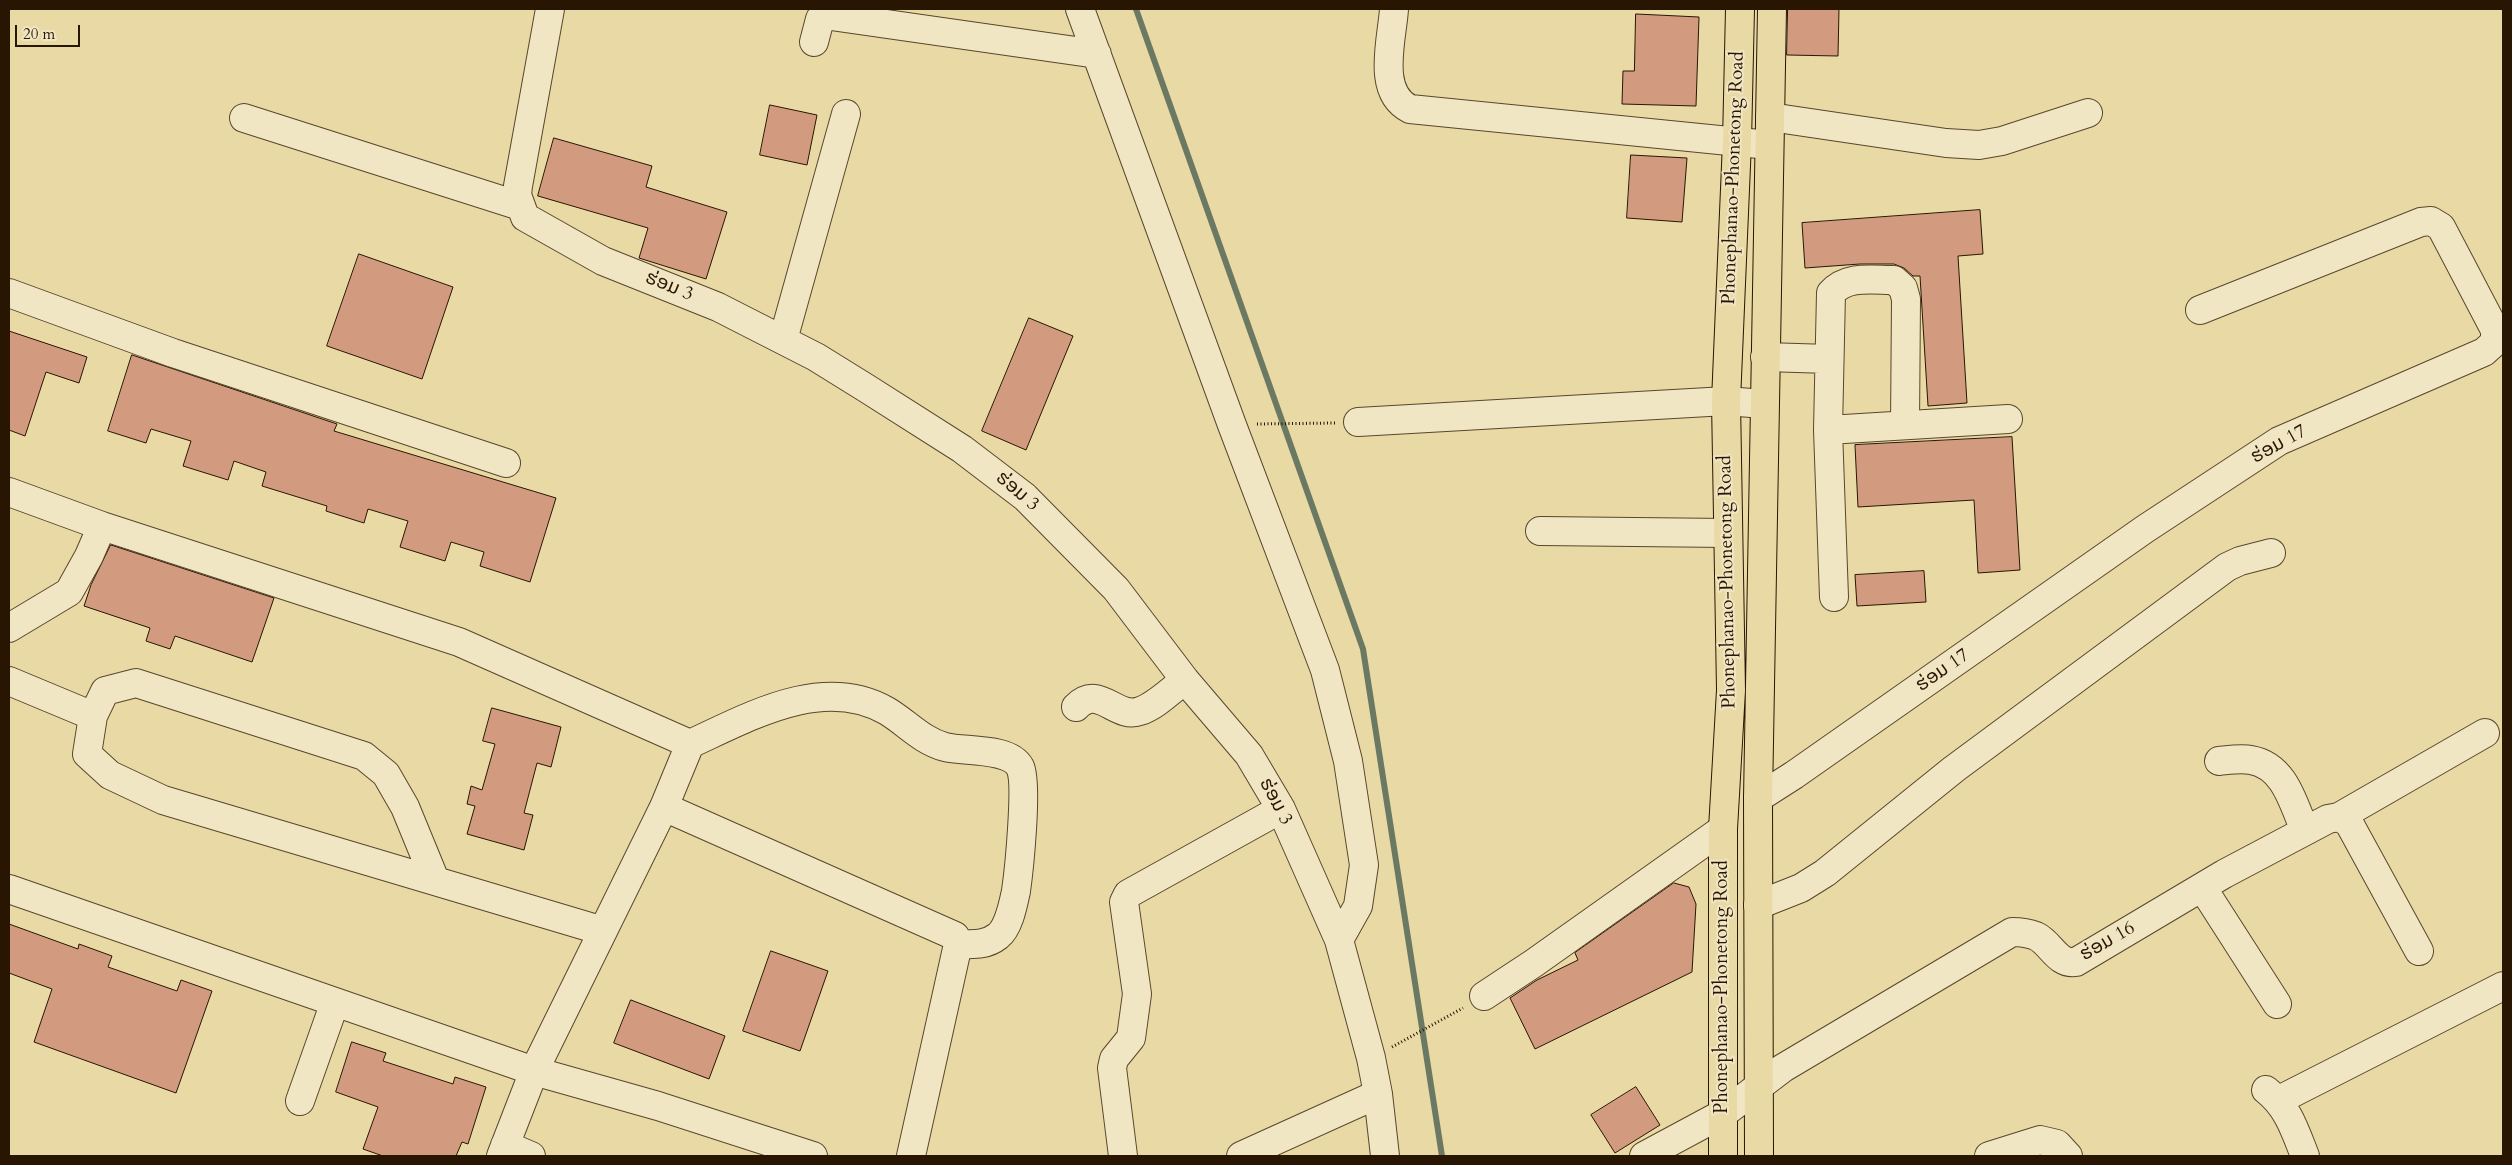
<!DOCTYPE html>
<html>
<head>
<meta charset="utf-8">
<style>
	body { margin:0 }
	#map { position:relative; width:2512px; height:1165px; overflow:hidden; background:#e9d9a5; font-family:Cardo,serif }
	canvas { display:block }
	.frame { position:absolute; inset:0; border:10px solid #281603; pointer-events:none }
	.scale { position:absolute; left:15px; top:25px; width:65px; height:22px; box-sizing:border-box; border:2px solid #281603; border-top:0; padding-left:6px; font-size:15px; line-height:18px; white-space:nowrap; color:#281603; -webkit-text-stroke:4px #f1e6c4; paint-order:stroke }
</style>
</head>
<body>
<div id="map">
<canvas width="2512" height="1165"></canvas>
<div class="frame"></div>
<div class="scale">20 m</div>
</div>
<script>
const context = document.querySelector('canvas').getContext('2d');
context.lineJoin = 'round';
function trace(path, color, width, dash) {
  context.strokeStyle = color;
  context.lineWidth = width;
  context.lineCap = dash ? 'butt' : 'round';
  context.setLineDash(dash || []);
  context.stroke(path);
}
function paint(path, color) {
  context.fillStyle = color;
  context.fill(path, 'evenodd');
}
function write(font, color, halo, rows, align = 'center') {
  context.font = font + ' Cardo,"Noto Sans Lao",serif';
  context.lineWidth = 4;
  context.setLineDash([]);
  context.textBaseline = 'middle';
  context.strokeStyle = halo;
  context.fillStyle = color;
  for (const [text, x, y, turn = 0] of rows) {
    context.save();
    context.translate(x, y);
    context.rotate((+turn || 0) * Math.PI / 180);
    context.textAlign = isNaN(turn) ? turn : align;
    if (halo) context.strokeText(text, 0, 0);
    context.fillText(text, 0, 0);
    context.restore();
  }
}
trace(new Path2D(`
	M1136,9L1363,649L1442,1156`), '#6b7963', 6);
const building = new Path2D(`
	M1788,9H1839L1838,56L1787,55Z
	M1636,14L1699,17L1696,106L1622,104L1623,71H1634Z
	M770,105L817,115L807,165L760,155Z
	M554,138L652,166L646,187L727,212L706,279L639,258L648,228L538,196Z
	M1631,155L1687,158L1682,222L1627,218Z
	M1980,210L1983,254L1958,256L1967,403L1928,406L1920,276H1913L1904,268L1894,264H1860L1805,268L1802,223Z
	M359,254L453,287L422,379L327,346Z
	M1029,318L1073,336L1026,450L982,431Z
	M9,331L87,357L79,383L46,372L25,436L9,430Z
	M132,355L337,424L334,431L556,498L530,582L480,566L484,552L451,542L445,561L400,547L408,521L368,509L364,523L326,511L327,506L262,486L266,472L234,461L228,480L183,466L191,441L151,429L146,443L108,431Z
	M2012,437L2020,570L1978,573L1974,500L1858,507L1855,445Z
	M111,545L274,598L252,662L175,636L170,649L146,641L150,628L84,606L91,585Z
	M1924,571L1926,602L1857,606L1855,575Z
	M492,708L561,727L551,767L537,763L524,813L533,815L524,850L467,834L475,806L467,804L471,786L482,790L495,744L483,741Z
	M1674,883L1689,887L1696,904L1692,972L1535,1049L1510,998L1537,980L1578,960L1575,953Z
	M9,924L78,949L79,944L112,956L108,967L177,991L181,980L212,991L176,1093L34,1042L52,989L9,973Z
	M771,951L828,971L800,1051L743,1031Z
	M631,1000L725,1036L709,1079L614,1043Z
	M352,1042L386,1053L383,1061L453,1084L455,1077L486,1087L468,1144L462,1142L456,1156H383L363,1149L378,1107L336,1092Z
	M1636,1087L1660,1125L1615,1153L1591,1115Z`);
paint(building, '#d29a7f');
trace(building, '#281603', 1);
const minor = new Path2D(`
	M550,9L518,186L517,195L525,217L603,261L718,307L816,357L866,388L962,449L1025,497L1116,589L1185,680L1249,755L1281,809L1339,940L1371,1058L1378,1094L1385,1156
	M1080,9L1232,425L1325,670L1348,761L1364,865L1358,906L1339,940
	M1394,9C1392,40 1376,92 1410,109L1769,145
	M814,42L820,19L831,16L1097,54
	M1770,117L1946,143L1979,145L2002,141L2088,113
	M244,118L520,206
	M9,293L173,353L506,463
	M783,340L846,114
	M1765,357L1829,359
	M1358,422L1726,401L1764,404
	M1828,430L2008,419
	M9,492L102,526L459,642L690,744
	M1540,531L1728,533
	M1834,597L1828,430L1831,293C1847,275 1872,280 1894,280L1903,288L1906,299L1905,425
	M9,628L69,592L89,556L102,526
	M9,681L93,716
	M1076,707C1099,683 1116,720 1140,711C1156,706 1172,689 1185,680
	M2219,761C2229,760 2241,758 2251,760C2285,766 2293,803 2305,831
	M1758,798L1794,775L2145,529L2279,441L2484,352L2495,342V330L2441,227L2431,221L2421,222L2200,310
	M664,807L955,936L958,944L911,1156
	M2339,817L2485,733
	M435,880L405,807L386,774L364,756L136,683L105,691L93,716L87,754L110,775L163,800L603,931
	M2202,887L2277,1004
	M9,889L534,1071L658,1106L813,1156
	M1758,905L1801,888L1825,873L1954,769L2227,567L2240,561L2271,553
	M1484,996L1534,963L1723,829
	M2266,1090C2288,1107 2295,1131 2305,1156
	M2279,1100L2503,986
	M300,1101L335,1002
	M505,1145L531,1156
	M501,1156L534,1071L664,807L690,744C749,717 823,674 887,711C907,723 922,741 945,747C964,752 1009,747 1020,767C1028,783 1019,870 1016,891C1013,905 1009,927 998,936C985,946 973,944 958,944
	M1123,1156L1112,1068L1114,1059L1131,1038L1137,994L1124,902L1128,894L1281,809
	M1241,1156L1378,1094
	M1644,1156L1724,1113L1783,1068L2012,932C2020,932 2028,933 2036,936C2051,943 2057,965 2076,962L2224,874L2328,819L2339,817L2349,823L2419,951
	M1989,1156L2040,1140L2057,1144L2068,1156`);
const major = new Path2D(`
	M1723,1156V829L1731,690L1726,401L1737,142L1740,9
	M1759,1156L1758,798L1772,9`);
trace(minor, '#58472c', 30);
trace(major, '#281603', 30);
trace(new Path2D(`
	M1257,424L1336,423
	M1392,1047L1463,1008`), '#281603', 3, [1, 2.5]);
trace(minor, '#f1e6c4', 28);
trace(major, '#e9d9a5', 28);
write('19px', '#281603', '#f1e6c4', [
	["Phonephanao-Phonetong Road",1734,178,-88],
	["ຮ່ອມ 3",669,287,22],
	["ຮ່ອມ 17",2279,445,-29],
	["ຮ່ອມ 3",1017,492,40],
	["Phonephanao-Phonetong Road",1728,582,-91],
	["ຮ່ອມ 17",1943,671,-35],
	["ຮ່ອມ 3",1275,802,62],
	["ຮ່ອມ 16",2108,942,-30],
	["Phonephanao-Phonetong Road",1723,987,-90]
]);
</script>
</body>
</html>
